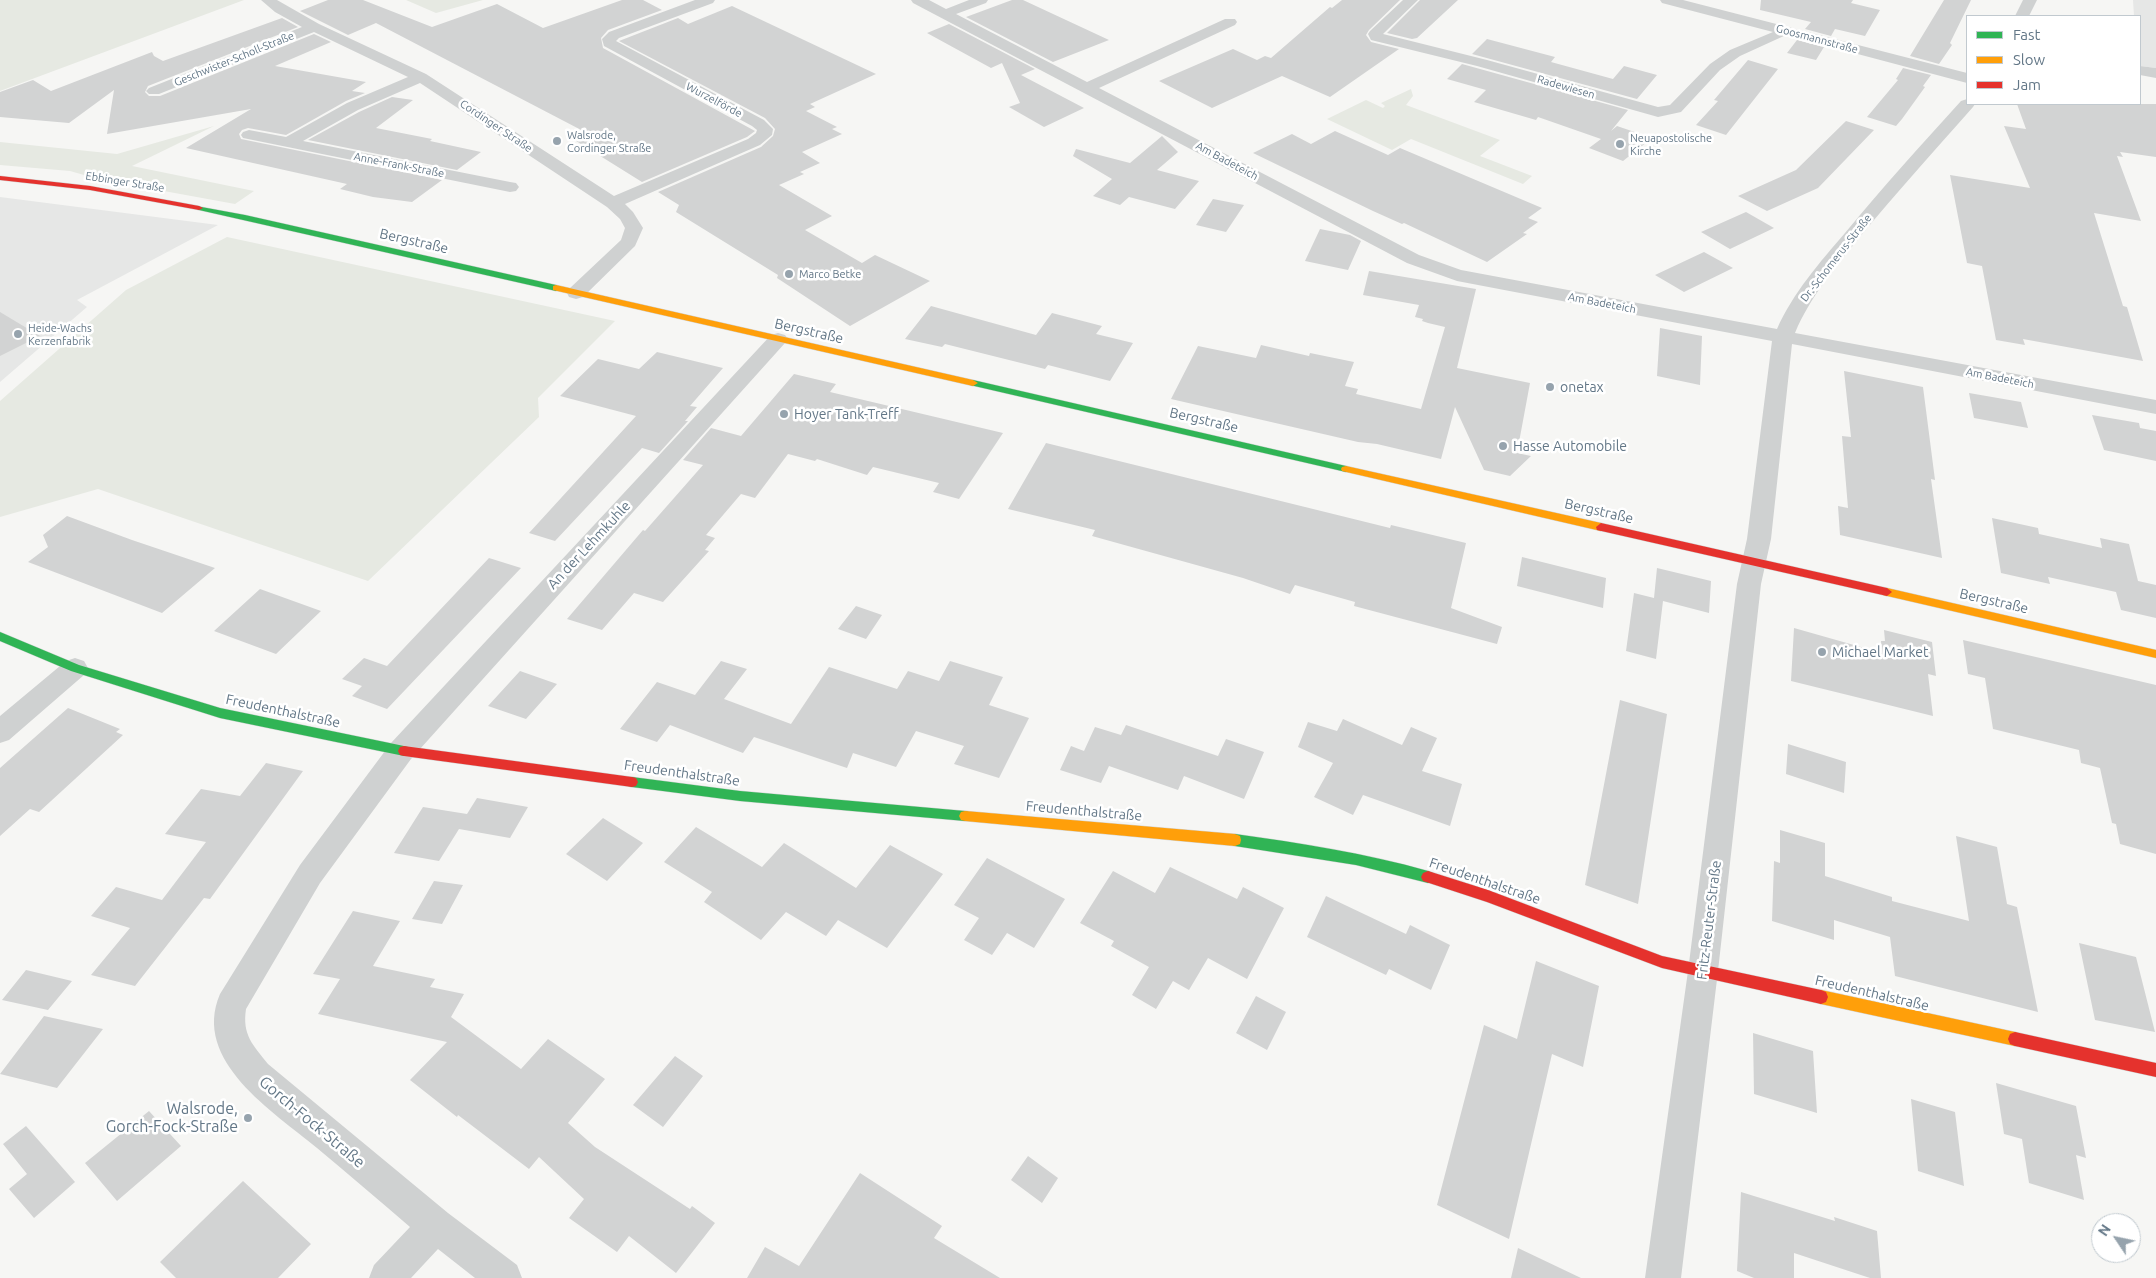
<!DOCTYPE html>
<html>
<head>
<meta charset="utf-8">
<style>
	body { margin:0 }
	#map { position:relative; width:2156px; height:1278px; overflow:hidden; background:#f6f6f4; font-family:Ubuntu,sans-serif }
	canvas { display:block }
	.legend { position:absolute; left:1966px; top:15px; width:175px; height:90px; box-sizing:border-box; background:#fff; border:1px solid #c1c9cf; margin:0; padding:6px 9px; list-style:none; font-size:15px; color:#637787 }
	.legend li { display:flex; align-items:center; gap:10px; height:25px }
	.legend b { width:25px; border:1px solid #c1c9cf }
	.north { position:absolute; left:2091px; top:1213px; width:50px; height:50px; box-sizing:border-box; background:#fff; border:1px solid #c1c9cf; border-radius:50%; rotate:304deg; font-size:14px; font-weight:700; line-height:20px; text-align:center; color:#637787 }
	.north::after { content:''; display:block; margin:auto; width:18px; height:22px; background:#96a3ad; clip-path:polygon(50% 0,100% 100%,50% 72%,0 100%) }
</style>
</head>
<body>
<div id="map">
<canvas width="2156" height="1278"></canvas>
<ul class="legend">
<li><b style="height:6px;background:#30b455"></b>Fast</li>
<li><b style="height:6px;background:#ff9f0a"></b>Slow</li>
<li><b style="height:6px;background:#e5322d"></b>Jam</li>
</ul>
<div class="north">N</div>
</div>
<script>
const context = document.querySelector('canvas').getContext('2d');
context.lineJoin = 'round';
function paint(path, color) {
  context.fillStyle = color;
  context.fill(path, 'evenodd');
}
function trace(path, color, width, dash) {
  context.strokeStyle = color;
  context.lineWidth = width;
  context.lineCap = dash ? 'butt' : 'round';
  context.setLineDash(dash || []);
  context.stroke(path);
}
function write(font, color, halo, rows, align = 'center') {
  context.font = font + ' Ubuntu,sans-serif';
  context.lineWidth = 5;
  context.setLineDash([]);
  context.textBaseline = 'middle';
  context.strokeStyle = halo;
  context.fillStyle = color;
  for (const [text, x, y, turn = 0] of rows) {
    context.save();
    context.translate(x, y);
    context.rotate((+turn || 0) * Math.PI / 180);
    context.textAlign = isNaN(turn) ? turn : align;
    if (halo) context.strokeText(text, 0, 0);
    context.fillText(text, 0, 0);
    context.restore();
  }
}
paint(new Path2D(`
	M2133,0H2156V68L2140,66V16H2134Z
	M0,197L218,225L77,300L87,307L0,382Z`), '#e6e7e6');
paint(new Path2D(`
	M0,0H244L0,91Z
	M406,0H483L436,13Z
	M1411,89L1413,96L1406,105L1500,140L1480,156L1532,176L1523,184L1411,139L1392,150L1327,119L1366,100L1383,108L1385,106L1381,103Z
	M214,126L132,166L254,191L235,204L98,179L70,171L0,165V142L117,154Z
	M227,237L615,321L538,398L539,417L368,581L98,489L0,517V401L126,290Z`), '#e6e9e2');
paint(new Path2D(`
	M328,0H363L432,27L497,4L543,28L622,0H643L662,10L608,30L601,38L603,48L755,131L747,137L642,182L573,139L585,134V132L376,23L348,35L300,11Z
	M1012,0H1023L1109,40L1053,62L966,17Z
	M1342,0H1400L1369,30L1366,35L1371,42L1399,49L1330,97L1282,76L1212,108L1159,81L1233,49L1257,60L1265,56L1271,58L1330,7L1332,8Z
	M1420,0H1458L1417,38L1412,39L1387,33Z
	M1761,0H1853L1851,3L1880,10L1865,36L1835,29L1831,36L1805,29L1811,22L1760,10Z
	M1944,0H1971L1950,43L1952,45L1939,64L1910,56Z
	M732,6L876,74L810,104L815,107L806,111L837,127L832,129L842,134L802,152L820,163L800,172L804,174L779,185L832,216L805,230L862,263L875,255L930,281L850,326L777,278L778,275L676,212L679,205L658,192L761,147L773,136L775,129L765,118L619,41L678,18L688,24Z
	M282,18L298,27L148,86L145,92L149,96H160L314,34L331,42L275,66L366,82L352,91L365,93L346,101L286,135L248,128L242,130L239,134L241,139L442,180L412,202L373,197L340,189L347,184L186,148L251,109L107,134L114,90L69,123L0,117V92L33,80L51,91L152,52L154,56L163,61Z
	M949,24L1035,69L1021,75L1084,108L1044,127L1009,107L1020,103L1002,63L991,68L927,33Z
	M1487,39L1555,57L1551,62L1613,79L1624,66L1657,75L1637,99L1472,54Z
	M1797,40L1824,47L1816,60L1787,53Z
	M1748,60L1778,69L1726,135L1696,125L1718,101L1714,100Z
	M1462,64L1628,110L1611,131L1617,126L1652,138L1623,161L1589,148L1601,139L1538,117L1536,120L1474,102L1486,90L1447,79Z
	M1903,68L1931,75L1923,86L1925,87L1902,119L1896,126L1867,117L1898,80L1896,79Z
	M392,97L413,100L376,128L432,139L430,141L481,152L457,170L308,140L359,112Z
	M2017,104H2156V157L2120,152L2123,157L2117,156L2141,221L2094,213L2123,306L2127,307L2143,361L2023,339L2025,345L1996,340L1982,266L1967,263L1950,175L2030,188L2004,126L2026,129Z
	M1846,121L1874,130L1818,188L1767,211L1738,196L1796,170Z
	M1335,131L1388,155L1400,148L1542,208L1528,218L1538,222L1523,233L1527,234L1487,262L1404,223L1402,224L1373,211L1253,153L1292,134L1311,144Z
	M1162,136L1178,152L1157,170L1199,181L1175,209L1129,197L1120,205L1093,196L1112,179L1073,156L1076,149L1130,163Z
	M1213,199L1244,205L1226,232L1196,225Z
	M1746,212L1774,228L1730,249L1701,232Z
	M1320,229L1350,235L1361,241L1348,270L1305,261Z
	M1704,252L1733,268L1684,292L1655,275Z
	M1369,271L1476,289L1457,368L1530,383L1517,453L1531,456L1510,476L1484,470L1455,407L1441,459L1377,444L1358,442L1171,399L1198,346L1256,358L1261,345L1309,356L1310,353L1354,362L1345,386L1358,389L1356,394L1421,409L1445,327L1428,323L1422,321L1423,319L1415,317L1419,305L1363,295Z
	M931,306L1036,335L1052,313L1102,326L1096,334L1133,343L1110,381L1048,365L1045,369L945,344L942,347L905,339Z
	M0,312L40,336L0,356Z
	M1660,328L1702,336L1700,385L1657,376Z
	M657,352L723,368L690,406L697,407L685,421H688L659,453L642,448L555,541L529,533L636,416L560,396L598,359L639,369Z
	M1844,371L1923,387L1935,480L1931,479L1942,558L1840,535L1838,506L1848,508L1842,436L1851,437Z
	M794,374L836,384L830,392L1003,433L959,499L933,492L939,483L873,467L867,475L817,459L815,461L788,454L755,498L741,494L706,535L715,538L705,550L709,551L663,602L634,593L602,630L567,619L643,530L645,531L703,465L683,460L711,428L741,436Z
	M1969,393L2021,402L2028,428L1974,418Z
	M2092,415L2139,423L2140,428L2156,431V461L2104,450Z
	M1046,443L1390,528L1391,525L1466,543L1451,608L1502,627L1497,644L1354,606L1355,602L1295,585L1290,594L1243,578L1092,536L1095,530L1008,509Z
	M67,516L132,540L215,568L162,613L28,562L48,547L43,535Z
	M1992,518L2038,528L2039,534L2102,548L2100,538L2129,544L2138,581L2156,585V618L2121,610L2116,592L2048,577L2050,584L2001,573Z
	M1522,557L1606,578L1603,608L1517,586Z
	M489,558L521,568L387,709L352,696L362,686L342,679L364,658L387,666Z
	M1657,568L1711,581L1709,613L1663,601L1656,659L1626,651L1634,593L1654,598Z
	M260,589L321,611L276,654L214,631Z
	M856,606L882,615L866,639L838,629Z
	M1794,628L1882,653L1881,641H1885L1884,630L1932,642L1936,676L1928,674L1933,716L1791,681Z
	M1963,640L2156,685V854L2120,844L2116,824L2112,823L2100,768L2081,763L2079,750L1993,729L1985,678L1968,674Z
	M721,661L747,669L724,699L791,724L829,667L897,689L908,671L939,681L950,661L1003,677L989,705L1029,718L999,778L954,764L964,746L916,731L896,767L853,753L847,768L754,737L743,753L670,725L657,742L620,729L657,682L695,695Z
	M520,671L557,684L526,719L488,706Z
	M1620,700L1667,714L1638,904L1585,885Z
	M68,708L120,729L116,732L123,735L39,812L30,809L0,836V768Z
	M1343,719L1402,745L1411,727L1437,738L1422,771L1462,784L1450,826L1363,795L1353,815L1314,797L1333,763L1298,747L1308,722L1337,731Z
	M1126,725L1218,756L1226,739L1264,752L1244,799L1184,776L1178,790L1109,766L1101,783L1060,770L1071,746L1084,751L1095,727L1121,735Z
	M1788,744L1846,762L1844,793L1786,774Z
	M266,763L303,771L210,899L204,898L135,986L91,975L130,928L91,916L116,887L162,900L206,842L165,834L201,789L240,796Z
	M477,798L528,807L510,838L459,829L439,861L394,853L423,807L467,814Z
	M603,818L643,843L607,881L566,854Z
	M696,827L762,867L784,843L856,888L890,845L943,874L887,948L838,920L826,936L786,912L761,940L704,902L712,892L664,862Z
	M1780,830L1825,843V876L1892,897V901L1969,921L1956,836L1997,847L2007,904L2017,907L2038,1012L1895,976L1890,937L1834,920V940L1772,921L1774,861L1780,863Z
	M987,858L1065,899L1034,948L1007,933L992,955L964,940L979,918L954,905Z
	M1170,867L1237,899L1243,887L1284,908L1247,979L1208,958L1189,990L1173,981L1156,1009L1132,995L1149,967L1111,946L1114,941L1080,923L1113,871L1155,893Z
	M434,881L463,885L442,924L412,919Z
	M1326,896L1406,934L1410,925L1450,945L1431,990L1389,969L1386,975L1307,937Z
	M353,911L400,921L373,966L435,979L430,987L464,994L451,1017L521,1069L548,1039L605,1079L568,1123L595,1147L690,1209L692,1206L715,1223L676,1273L629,1236L617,1252L569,1218L584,1199L539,1157L529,1169L458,1115L457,1117L410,1080L447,1042L318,1014L340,979L313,974Z
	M2079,943L2136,957L2155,1032L2095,1020Z
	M1536,961L1599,986L1583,1067L1552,1054L1509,1239L1437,1205L1484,1025L1517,1039Z
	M26,970L72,981L48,1010L2,1000Z
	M1256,996L1286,1012L1267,1050L1236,1033Z
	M44,1016L103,1029L57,1088L0,1074Z
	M1753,1033L1813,1051L1817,1113L1754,1094Z
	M675,1056L703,1076L663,1127L633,1105Z
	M1996,1083L2076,1106L2086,1158L2076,1155L2084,1200L2029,1183L2022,1139L2004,1134Z
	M1911,1099L1955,1112L1964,1186L1918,1171Z
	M149,1111L181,1146L117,1201L85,1163Z
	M26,1126L75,1182L34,1218L9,1189L27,1174L3,1144Z
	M1028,1156L1058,1178L1042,1203L1011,1180Z
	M860,1173L942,1226L934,1238L1000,1278H747L765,1247L799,1266Z
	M243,1181L311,1244L278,1278H176L160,1262Z
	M1741,1192L1835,1221L1834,1217L1877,1231L1881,1278H1870L1794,1253V1278H1754L1737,1271Z
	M1518,1248L1581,1278H1511Z`), '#d2d3d3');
const fast = new Path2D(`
	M196,206L245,215L556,285L560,288L556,291L199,210L195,208Z
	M973,380L1346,466L1351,469L1346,472L970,385V381Z
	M0,632L79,665L220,708L404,746L408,747L410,751L408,755L404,756L220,718L71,671L0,641Z
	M632,777L740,791L965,811L969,812L971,816L969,820L965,821L740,801L632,787L628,786L626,782L628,778Z
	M1235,834C1300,843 1365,853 1428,871L1433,873L1435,877L1433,881L1428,883L1356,865L1235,846L1230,844L1229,840L1230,836Z`);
const slow = new Path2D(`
	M556,285L973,380L978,383L973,386L553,290V286Z
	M1346,466L1601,523L1606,527L1601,531L1342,471L1341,469L1342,467Z
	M1887,588L2156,650V658L1883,595L1882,592Z
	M965,811L1235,834L1240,836L1241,840L1240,844L1235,846L965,821L961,820L959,816L961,812Z
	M1821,990L2015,1032L2020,1034L2022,1039L2020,1044L2015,1046L1821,1004L1816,1002L1814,997L1816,992Z`);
const jam = new Path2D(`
	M0,176L90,186L199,206L203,208L199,210L90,190L0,180Z
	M1601,523L1887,588L1892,592L1887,596L1597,530L1596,527Z
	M404,746L632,777L636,778L638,782L636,786L632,787L404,756L400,755L398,751L400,747Z
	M1428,871L1488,890L1662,956L1821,990L1826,992L1828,997L1826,1002L1821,1004L1662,968L1487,902L1423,881L1421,877L1423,873Z
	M2015,1032L2156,1063V1077L2015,1046L2010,1044L2008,1039L2010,1034Z`);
trace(fast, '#d2d4d4', 1);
trace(slow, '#d2d4d4', 1);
trace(jam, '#d2d4d4', 1);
paint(new Path2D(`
	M261,0H277L319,24L426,74L614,196L748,139L756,133L757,130L752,126L604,46L602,39L609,32L695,0H715L713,3L619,38L616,41L764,120L773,129L772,135L760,145L625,204L633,212L643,228L635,246L583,297L576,299L569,297L567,293L569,289L621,240L625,228L620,219L607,207L420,83L358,110L303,141L510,182L516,183L519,187L516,191L510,192L243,138L241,135L243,132L249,130L286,137L347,103L408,77L314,32L159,94H149L146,91L149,88L302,27L275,12Z
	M911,0H929L946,9L969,0H988L986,3L956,14L1087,82L1225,19H1235L1237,22L1235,25L1099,88L1419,255L1461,270L1777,329C1793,293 1820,262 1845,233C1882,188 1922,144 1961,101L1967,99V104H1975L1973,107C1934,151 1896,193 1859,238C1835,268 1810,297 1795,333L2156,400V414L1792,344L1771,539L1761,584L1718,971L1681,1278H1645L1688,971L1737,584L1747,539L1772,341L1457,281L1407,263L913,3Z
	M1403,0H1418L1383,34L1487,60L1658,107L1670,105L1710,64L1730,50L1773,32L1662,3L1660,0H1683L1967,73V83L1786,35L1740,56L1720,70L1681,112L1658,117L1477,66L1371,40L1368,34L1370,31Z
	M2023,0H2037L2029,16H2015Z
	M2140,66L2156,68V78L2140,75Z
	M778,333L785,335L788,339L785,343L411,759L320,883L246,1009C242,1035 253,1045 268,1064L448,1213L517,1265L522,1278H475L438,1249L411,1278H369L374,1265L410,1227C379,1200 348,1174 317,1148C274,1112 191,1061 220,994L300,865L391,743L771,335Z
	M75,658L84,661L88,668L84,675L9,740L0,743V716L66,661Z`), '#cfd1d1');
paint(fast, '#30b455');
paint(slow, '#ff9f0a');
paint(jam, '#e5322d');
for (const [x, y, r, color] of [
	[557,141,5,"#96a3ad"],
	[1620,144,5,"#96a3ad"],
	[789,274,5,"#96a3ad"],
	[18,334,5,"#96a3ad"],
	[1550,387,5,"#96a3ad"],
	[784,414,5,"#96a3ad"],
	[1503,446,5,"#96a3ad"],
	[1822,652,5,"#96a3ad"],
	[248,1118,5,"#96a3ad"]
]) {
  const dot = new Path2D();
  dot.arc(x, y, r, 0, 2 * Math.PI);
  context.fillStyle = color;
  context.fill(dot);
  trace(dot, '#fff', 2);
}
write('11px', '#637787', '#fff', [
	["Goosmannstraße",1817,39,15],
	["Geschwister-Scholl-Straße",234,59,-22],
	["Radewiesen",1566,87,16],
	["Wurzelförde",714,100,28],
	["Cordinger Straße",496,126,34],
	["Am Badeteich",1227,161,28],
	["Anne-Frank-Straße",399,165,11],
	["Ebbinger Straße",125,182,9],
	["Dr.-Schomerus-Straße",1836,258,-52],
	["Am Badeteich",1602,303,11],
	["Am Badeteich",2000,378,11]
]);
write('11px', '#637787', '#fff', [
	["Walsrode,",567,135],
	["Cordinger Straße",567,148],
	["Neuapostolische",1630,138],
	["Kirche",1630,151],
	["Marco Betke",799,274],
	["Heide-Wachs",28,328],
	["Kerzenfabrik",28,341]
], 'left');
write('14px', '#637787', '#fff', [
	["Bergstraße",414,241,13],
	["Bergstraße",809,331,13],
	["Bergstraße",1204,420,13],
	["Bergstraße",1599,511,13],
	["An der Lehmkuhle",589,545,-47],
	["Bergstraße",1994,601,13],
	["Freudenthalstraße",283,711,12],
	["Freudenthalstraße",682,773,8],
	["Freudenthalstraße",1084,811,5],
	["Freudenthalstraße",1485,881,19],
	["Fritz-Reuter-Straße",1709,920,-83],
	["Freudenthalstraße",1872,993,13]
]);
write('14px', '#637787', '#fff', [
	["onetax",1560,387],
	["Hoyer Tank-Treff",794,414],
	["Hasse Automobile",1513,446],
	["Michael Market",1832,652]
], 'left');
write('16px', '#637787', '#fff', [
	["Walsrode,",238,1109],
	["Gorch-Fock-Straße",238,1127]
], 'right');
write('16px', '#637787', '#fff', [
	["Gorch-Fock-Straße",312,1122,40]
]);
</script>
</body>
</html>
